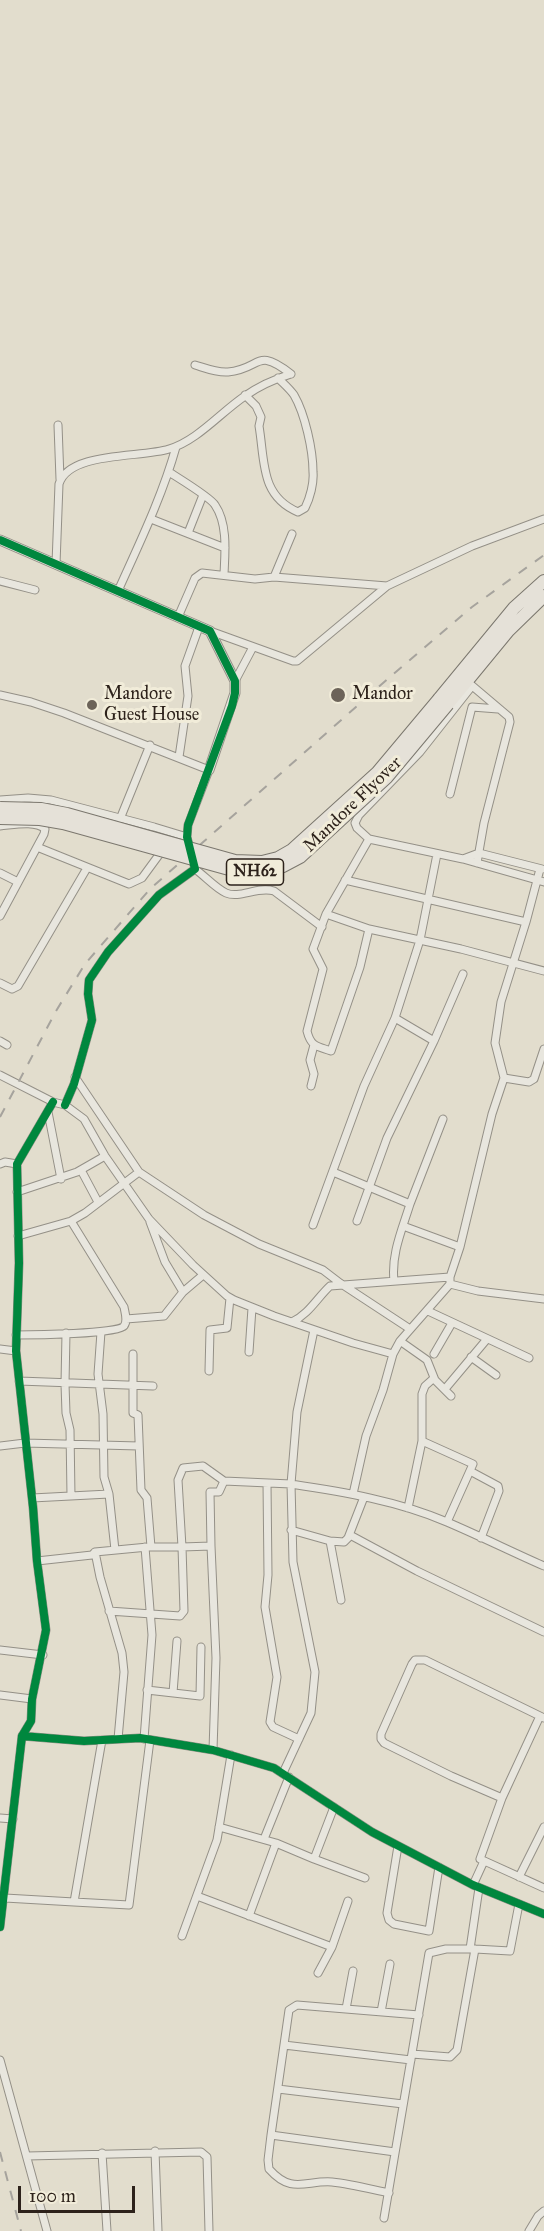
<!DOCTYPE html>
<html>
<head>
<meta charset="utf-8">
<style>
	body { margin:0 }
	#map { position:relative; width:544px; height:2231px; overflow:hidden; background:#e2ddcd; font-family:"IM FELL Great Primer",serif }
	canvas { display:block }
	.scale { position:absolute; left:18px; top:2186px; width:117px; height:27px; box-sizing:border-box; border:3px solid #2d221b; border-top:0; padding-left:8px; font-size:18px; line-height:21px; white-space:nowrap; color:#2d221b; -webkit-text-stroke:4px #f1ecd9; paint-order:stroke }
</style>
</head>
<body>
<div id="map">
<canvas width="544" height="2231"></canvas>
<div class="scale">100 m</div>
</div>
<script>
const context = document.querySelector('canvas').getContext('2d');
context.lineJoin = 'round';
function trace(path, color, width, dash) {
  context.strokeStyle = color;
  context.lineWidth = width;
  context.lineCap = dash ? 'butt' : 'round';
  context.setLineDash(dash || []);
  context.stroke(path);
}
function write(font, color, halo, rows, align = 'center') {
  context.font = font + ' "IM FELL Great Primer",serif';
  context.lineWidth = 6;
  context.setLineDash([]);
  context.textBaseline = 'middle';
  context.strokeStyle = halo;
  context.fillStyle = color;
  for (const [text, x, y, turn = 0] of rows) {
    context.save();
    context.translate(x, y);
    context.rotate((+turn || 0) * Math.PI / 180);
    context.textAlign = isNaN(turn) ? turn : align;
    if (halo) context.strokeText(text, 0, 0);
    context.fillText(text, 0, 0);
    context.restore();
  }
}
const minor = new Path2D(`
	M195,365C205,368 217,373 228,372C262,369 255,346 291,374
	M245,395L256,406L261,417L259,426C265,461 260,496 298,512L305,508C310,498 314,483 313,472C313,450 305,414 294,395C290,389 284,384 278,378
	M58,425L60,479
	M169,472C178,478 210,497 215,505C228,524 225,553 224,574
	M151,519L225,548
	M188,533L203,495
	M56,564L59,484C69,451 142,458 169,449C197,441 221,412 245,396C259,386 275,379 291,374
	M274,577L292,534
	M0,581L35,590
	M118,591C139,544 162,497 176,447
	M178,617L195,578L202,573L255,579L274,577L387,586
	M210,631L293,661H297L387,586L472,546L544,519
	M235,681L253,647
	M470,684L509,717L510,722L484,823L477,863
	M472,686L420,752L359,815L355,823L357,828L369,839L463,859L544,882
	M0,695L31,702L64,713L209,770L188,825L187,837L195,869L159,895L108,952L89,980L88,994L92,1020L74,1084L65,1105
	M179,757L188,696L185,666L199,627
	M450,794L472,707L498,709
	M0,800L28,798L51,800L154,827L187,837
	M120,819L150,745
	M0,826C13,825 35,820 45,829L44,834L0,916
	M37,847L129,884L142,878L164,848
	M463,859L479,853L542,869
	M195,869C205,876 215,888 226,893C240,899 257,886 274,891L322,927
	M540,869L526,922L501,1002L495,1043L504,1078L492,1114L460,1247L450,1277V1284L478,1291L544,1299
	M0,873L18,882
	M345,880L526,922
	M326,914L369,929L360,967L331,1051C317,1046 311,1047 307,1031L323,969L313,949L326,914L369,839
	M369,929L461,949L544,971
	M0,983L12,989L18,986L87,868
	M0,1041L7,1045
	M434,1041L463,974
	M0,1075L53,1102L65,1105L84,1119L105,1156L149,1219L193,1265L227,1296L234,1300L274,1316L353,1343L393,1354L400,1341L450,1284
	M75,1077L139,1172L204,1215L259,1244L323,1270L340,1283L410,1329
	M504,1078L529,1082L534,1079L544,1049
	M311,1086L314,1074L310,1060L314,1045
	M48,1112L61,1179
	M0,1164L5,1162L17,1164
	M81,1170L98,1202
	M333,1172L410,1204C402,1230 391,1254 394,1281
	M17,1192L77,1172L105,1156
	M410,1204L443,1119
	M357,1221L387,1138L434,1041L395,1018
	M150,1222L165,1262L183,1292
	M313,1225L364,1086L395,1018L420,940L437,854
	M403,1226L460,1247
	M18,1236L71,1221L85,1213L139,1172
	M428,1311L529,1358
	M126,1319L164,1316L183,1292L203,1275
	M292,1322C309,1314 317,1298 330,1286L450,1277
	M101,1332L98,1374L103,1414L104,1477L109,1494L115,1550
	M66,1333L65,1384L66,1413L70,1430L71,1496
	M16,1335C31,1335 119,1334 124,1326C128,1321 125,1313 124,1307L71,1221
	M400,1341L427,1360L435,1380L451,1396
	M0,1349L16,1351
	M249,1352L252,1308
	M133,1354V1413L138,1415L141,1490L147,1498L151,1547
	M434,1354L452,1323
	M471,1357L496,1375
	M209,1371L210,1330L227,1328L230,1298
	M19,1381L153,1386
	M445,1389L487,1339
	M422,1441L473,1464L447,1522
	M0,1446L25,1443L139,1446
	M470,1471L498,1486L499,1491L481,1538
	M267,1483L268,1575L265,1607L277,1677L270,1722L273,1727L299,1739
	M353,1494L366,1436L383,1390L393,1354
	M32,1498L109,1494
	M408,1508L422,1441V1394L425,1386L434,1378
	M291,1530L330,1541L344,1542L348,1538L364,1497
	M350,1535L417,1571L544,1632
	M330,1541L341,1600
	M211,1546L210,1492H219L224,1481
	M95,1552L100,1577L122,1653L124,1672L118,1739
	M37,1561L92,1555L95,1552L148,1547H182L178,1480L183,1468L203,1466L224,1481L291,1484L297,1412L314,1330
	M109,1611L180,1616L184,1611L182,1547L211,1546L216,1658L213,1750
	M0,1650L43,1655
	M147,1690L200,1696L201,1647
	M173,1693L177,1641
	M0,1695L32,1699
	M540,1716L502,1798L480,1859L544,1888
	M22,1736L31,1721L32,1699L46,1630L37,1561L33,1507L16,1351L19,1263L17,1164L53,1102
	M144,1739L152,1635L145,1547
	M283,1773L311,1713L315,1672L293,1562L291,1484C344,1492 398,1501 447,1522C480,1536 512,1552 544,1566
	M502,1798L451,1776L384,1743L381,1739V1734L412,1664L415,1660H425L544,1718
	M0,1818L13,1819
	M219,1827L276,1843
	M264,1839L289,1777
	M398,1846L387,1913L389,1920L394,1924L429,1931L439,1867
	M314,1859L365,1878
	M519,1877L544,1827
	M473,1885L484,1861
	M197,1896L332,1947L318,1973
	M5,1898L74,1902L102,1740
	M74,1902L129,1905L150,1740
	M249,1916L276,1843L314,1859L334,1807
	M0,1927L22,1736L84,1741L140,1738L213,1750L274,1768L372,1832L473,1885L544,1914
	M182,1936L217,1840L231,1755
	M332,1947L348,1901
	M475,1949L510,1951L519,1904
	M346,2009L353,1971
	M381,2012L390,1964
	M284,2045L411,2060
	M412,2054L450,2057L457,2050L475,1949H470
	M0,2060L47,2231
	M278,2089L403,2104
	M271,2135L395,2152
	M155,2151L158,2231
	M102,2153L107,2231
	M27,2156L201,2152L207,2157L209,2231
	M389,2193C370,2189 351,2184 332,2182C306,2180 292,2195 269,2169L268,2160L271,2135L289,2010L297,2005L419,2015
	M384,2218L429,1953L446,1949H470L479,1888
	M529,2231L538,2216L544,2211`);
const tertiary = new Path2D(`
	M0,540L210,631L235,681V693L209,770`);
const trunk = new Path2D(`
	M439,699L514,608L544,581
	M448,704L508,631L544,596`);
trace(minor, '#949087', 9);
trace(tertiary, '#949087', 11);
trace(trunk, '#7b776e', 14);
trace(minor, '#e8e6de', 7);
trace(tertiary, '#e8e6de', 9);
trace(trunk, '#e5e1d8', 12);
trace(new Path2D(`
	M0,1117L56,1011L85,964L150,889L391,676L472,607L544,555
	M0,2152L21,2231`), '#a6a39d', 2, [10, 10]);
const trunkBridge = new Path2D(`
	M0,808L41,809L67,814L235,861L262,862L278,858L292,850L377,773L439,699
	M0,818L40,819L63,823L229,869L250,872L268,871L283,866L300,857L387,777L448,704`);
trace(trunkBridge, '#7b776e', 14, []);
trace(trunkBridge, '#e5e1d8', 12);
trace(new Path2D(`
	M0,540L210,631L235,681V693L232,706L188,825L187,837L195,869L159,895L108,952L89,980L88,994L92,1020L74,1084L65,1105
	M22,1736L31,1721L32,1699L46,1630L37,1561L33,1507L16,1351L19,1263L17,1164L53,1102
	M0,1927L22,1736L84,1741L140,1738L213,1750L274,1768L372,1832L473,1885L544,1914`), '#00873e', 8);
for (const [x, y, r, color] of [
	[338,695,8,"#6c6359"],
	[92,705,6,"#6c6359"]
]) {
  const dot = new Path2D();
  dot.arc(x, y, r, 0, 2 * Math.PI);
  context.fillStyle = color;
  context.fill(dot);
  trace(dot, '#f1ecd9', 2);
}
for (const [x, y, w] of [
	[255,872,57]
]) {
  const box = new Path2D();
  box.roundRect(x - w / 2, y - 13, w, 26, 4.5);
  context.fillStyle = '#f1ecd9';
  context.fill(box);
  trace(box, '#2d221b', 1.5);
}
write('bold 16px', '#2d221b', null, [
	["NH62",255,872]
]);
write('18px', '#2d221b', '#f1ecd9', [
	["Mandore",104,695],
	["Guest House",104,716],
	["Mandor",352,695]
], 'left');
write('18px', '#2d221b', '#f1ecd9', [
	["Mandore Flyover",353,805,-44]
]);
</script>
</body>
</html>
